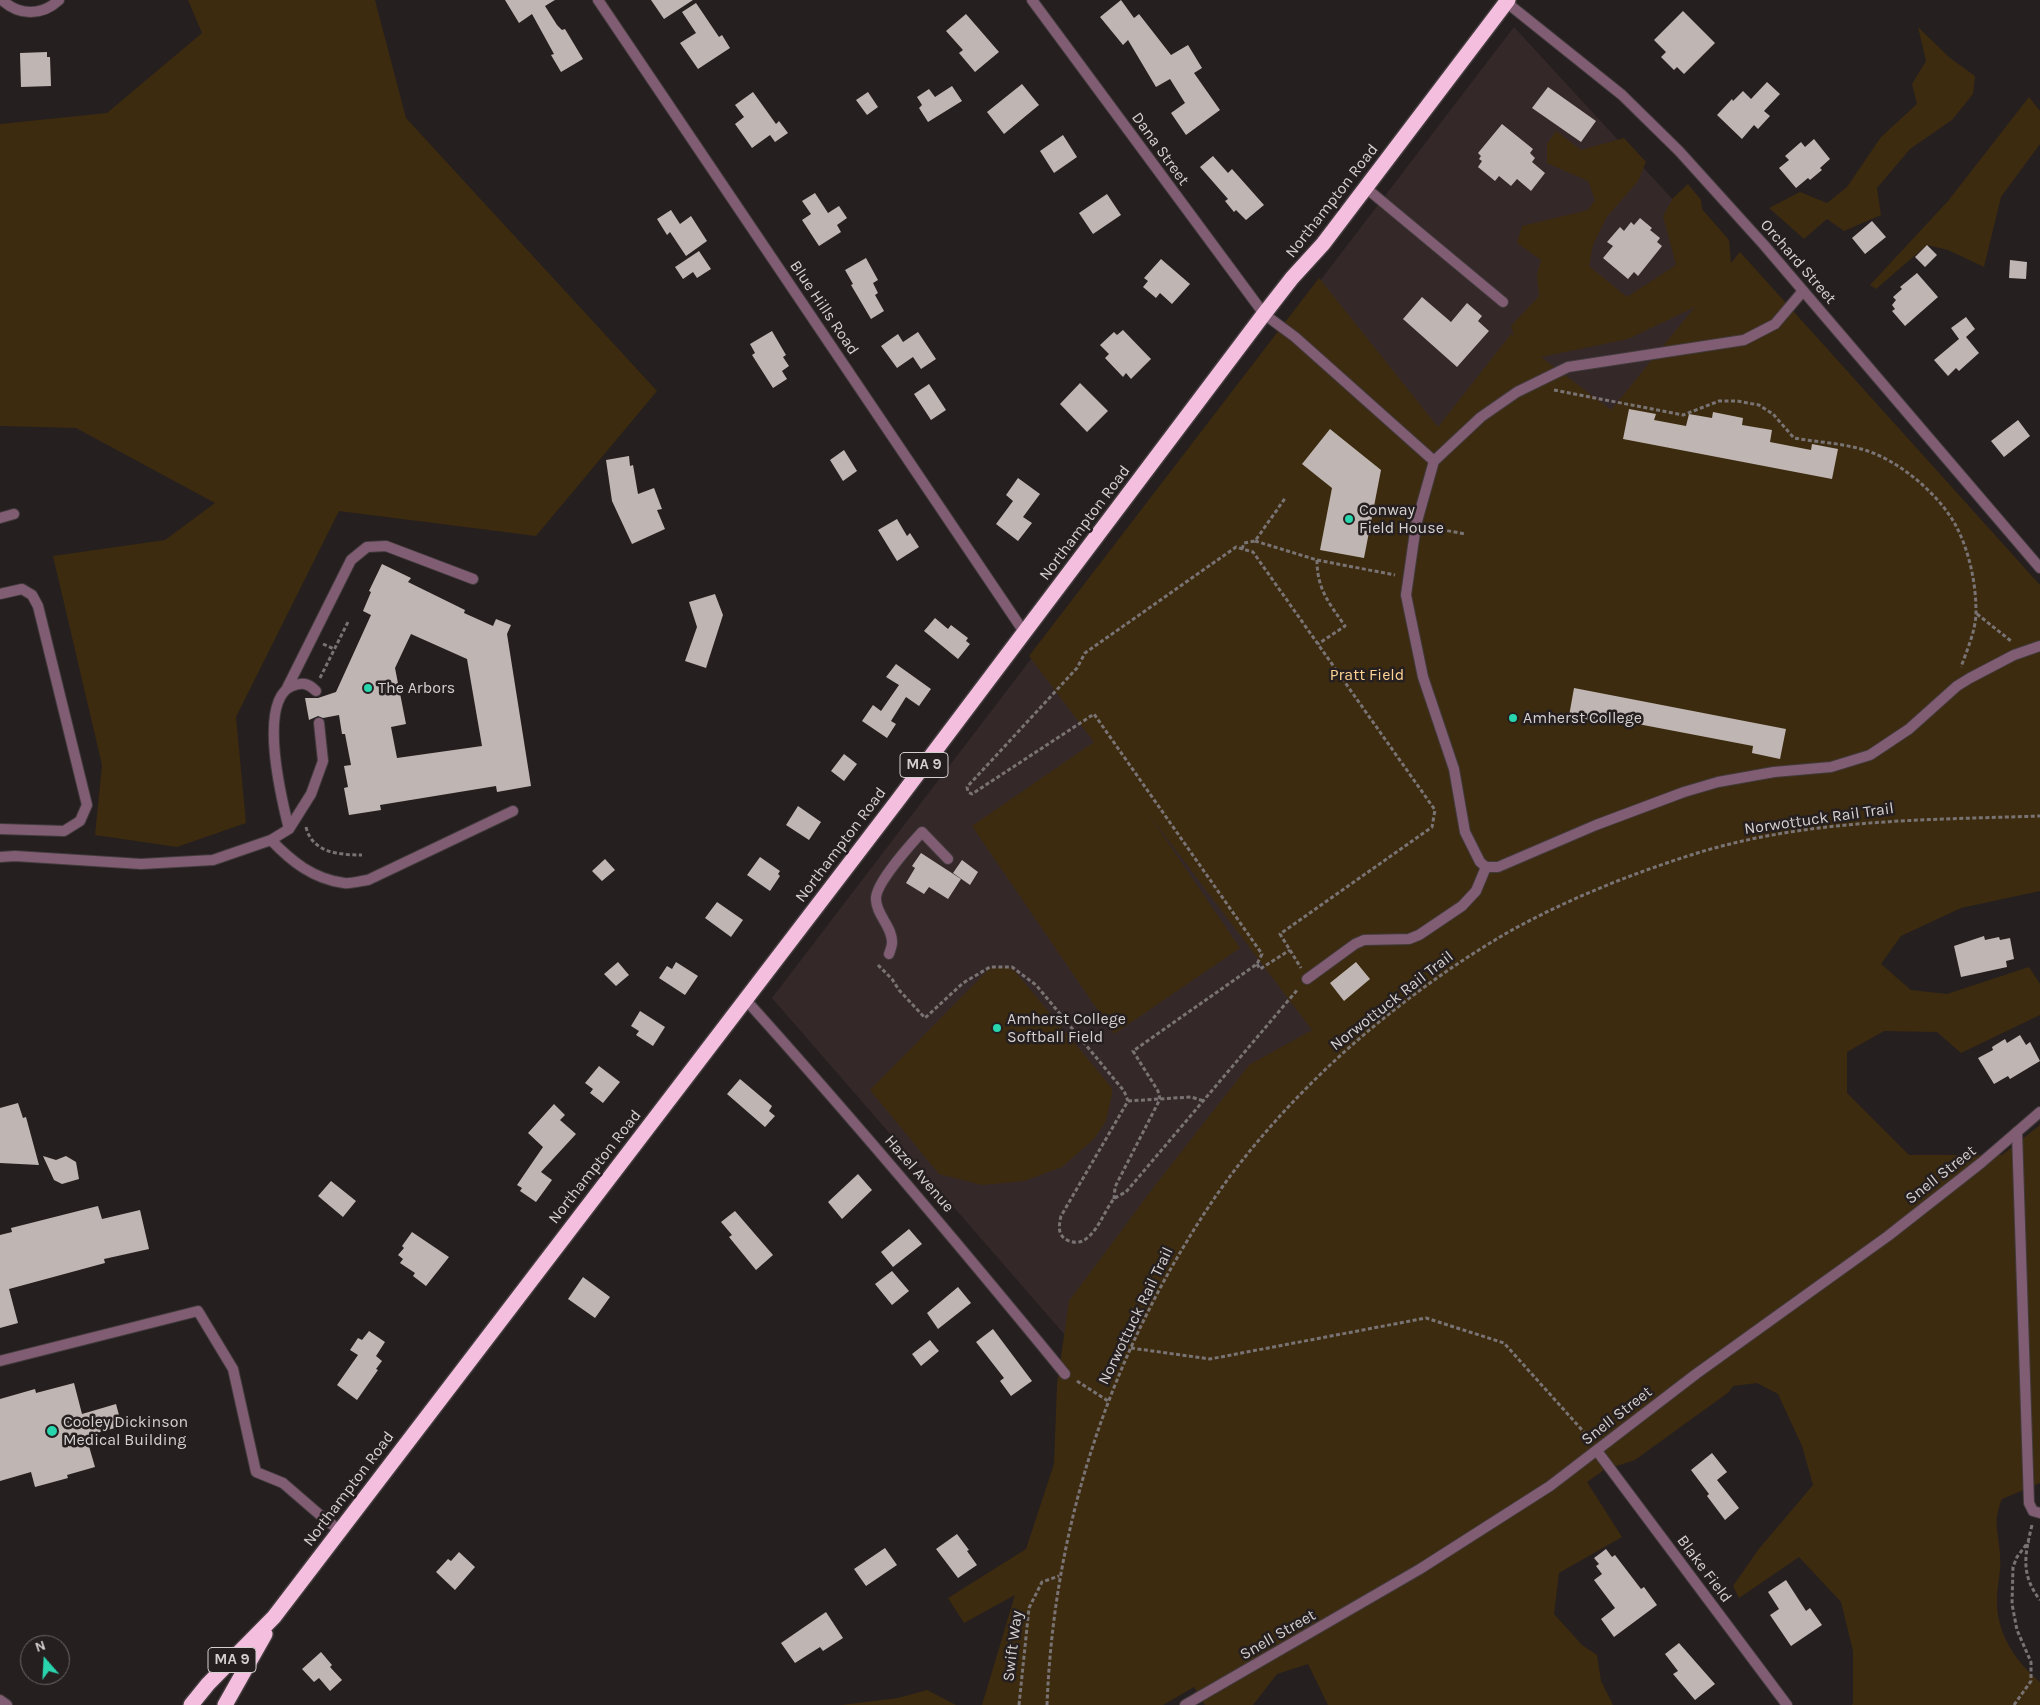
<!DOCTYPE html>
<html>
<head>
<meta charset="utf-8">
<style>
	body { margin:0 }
	#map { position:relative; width:2040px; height:1705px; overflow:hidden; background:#261f20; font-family:Karla,sans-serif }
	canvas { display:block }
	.north { position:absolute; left:20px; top:1635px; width:50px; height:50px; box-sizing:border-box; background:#261f20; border:1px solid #6c6667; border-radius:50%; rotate:341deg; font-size:14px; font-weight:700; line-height:20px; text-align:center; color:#d6d1d1 }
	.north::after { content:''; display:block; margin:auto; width:18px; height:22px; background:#29d5ad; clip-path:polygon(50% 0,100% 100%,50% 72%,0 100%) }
</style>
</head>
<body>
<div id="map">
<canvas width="2040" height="1705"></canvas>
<div class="north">N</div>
</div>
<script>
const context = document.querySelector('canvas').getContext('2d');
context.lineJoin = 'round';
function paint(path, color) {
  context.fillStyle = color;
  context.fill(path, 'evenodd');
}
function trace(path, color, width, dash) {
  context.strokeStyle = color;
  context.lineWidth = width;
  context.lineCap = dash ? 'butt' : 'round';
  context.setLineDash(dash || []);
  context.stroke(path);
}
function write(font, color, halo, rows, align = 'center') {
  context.font = font + ' Karla,sans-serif';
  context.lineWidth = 5;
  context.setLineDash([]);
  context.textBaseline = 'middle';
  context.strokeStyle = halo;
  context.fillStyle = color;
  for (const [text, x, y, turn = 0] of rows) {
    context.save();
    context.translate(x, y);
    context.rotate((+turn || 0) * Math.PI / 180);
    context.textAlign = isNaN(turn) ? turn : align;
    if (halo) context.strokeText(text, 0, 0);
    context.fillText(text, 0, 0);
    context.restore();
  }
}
paint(new Path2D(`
	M1514,27L2040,599V640L1071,1342L772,998Z`), '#352829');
paint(new Path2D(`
	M188,0H375L406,118L657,391L536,536L339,511L236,717L246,823L177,847L95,835L102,765L53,556L165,540L215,503L76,428L0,426V124L107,113L202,33Z
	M1918,27L1950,58L1975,76L1973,94L1952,120L1910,149L1877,188L1881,215L1844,231L1827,219L1804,239L1769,208L1800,192L1827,203L1847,187L1881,137L1917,104L1912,84L1926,61Z
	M2029,97L2040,111V144L2001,197L1984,267L1948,250L1927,245L1876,289L1870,285L1948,201Z
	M1556,131L1581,150L1624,138L1646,162L1638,181L1606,218L1593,245L1589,266L1627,297L1676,265L1663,216L1673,198L1688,184L1701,200L1702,209L1729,240L1731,263L1740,252L2040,585V891L1961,908L1901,936L1881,964L1911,990L1947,994L2029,967L2040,984V1015L1961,1053L1937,1032L1884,1031L1847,1052V1093L1909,1155H2002L2040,1125V1483L2002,1499C1992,1524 1999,1530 2000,1555C2002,1571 1996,1588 1997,1604C1998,1636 2017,1663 2040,1682V1705H1852L1853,1702V1651L1841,1602L1799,1557L1739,1598L1733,1586L1758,1550L1813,1485L1802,1446L1778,1394L1757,1383L1733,1386L1729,1392L1635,1460L1604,1470L1587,1482L1622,1537L1559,1573L1554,1614L1582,1645L1597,1655L1601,1681L1613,1705H1328L1308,1664L1277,1674L1253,1705H1205L1194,1687L1163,1705H982L1015,1595L964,1623L948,1598L1026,1549L1054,1464L1057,1385L1069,1301L1153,1188L1249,1065L1312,1030L1147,812L1240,948L1114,1034L972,826L1094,742L1029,656L1319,278L1438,427L1511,334L1514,336L1511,326L1539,296L1537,275L1541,260L1517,243L1522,226L1588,210L1595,200L1588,181L1547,163V144ZM1695,307L1611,410L1541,357L1628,339Z
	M1001,967L1013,969L1112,1088V1094L1106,1121L1094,1139L1062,1167L1024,1181L982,1185L939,1174L870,1090L989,969Z
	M927,1690L956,1705H841L898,1698Z`), '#3c2b0f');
paint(new Path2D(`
	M505,0H555L545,6L557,25L562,30L565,29L583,59L561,72L551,55L554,54L532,14L519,23Z
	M651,0H693L664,19Z
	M1121,0L1134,18L1139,14L1171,55L1188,45L1202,68L1194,73L1220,110L1186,135L1171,113L1185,103L1170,79L1156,87L1128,40L1123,45L1100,17Z
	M696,3L719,37L722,35L730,48L698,69L680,43L696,33L682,12Z
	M1683,11L1715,43L1684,74L1677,67L1674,70L1661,57L1666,52L1654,40Z
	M966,14L999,52L975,72L959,53L963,50L946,31Z
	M47,52V57H50L51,86L21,87L20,53Z
	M1767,82L1780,94L1764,111L1770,116L1758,129L1754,125L1742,139L1717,115L1732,99L1733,101L1743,91L1751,99Z
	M1022,84L1039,105L1004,134L987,112Z
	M952,86L962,101L928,122L919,108L922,105L917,97L929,89L935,97Z
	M1548,87L1596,121L1581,142L1532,108Z
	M753,92L776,124L779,121L788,133L775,142L770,135L752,148L735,124L744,117L735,105Z
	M868,92L878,107L867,115L856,100Z
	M1502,124L1533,149L1530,153L1535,158L1532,162L1545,173L1531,191L1517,179L1511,186L1499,176L1495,181L1478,167L1482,161L1479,159L1481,156L1478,153Z
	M1063,135L1077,157L1054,173L1040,151Z
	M1814,139L1830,159L1820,168L1822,170L1810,180L1808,178L1796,188L1779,168L1789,160L1785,156L1801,142L1805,147Z
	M1213,156L1228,173L1232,169L1264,205L1246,220L1236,210L1234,212L1225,201L1228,199L1200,167Z
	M815,193L828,213L839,206L847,218L837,225L841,232L819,246L802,220L811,214L802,201Z
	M1107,194L1121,215L1093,234L1079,213Z
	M671,210L680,224L691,216L707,241L686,256L670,232L667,235L657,219Z
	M1640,218L1652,228L1650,230L1660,238L1657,242L1662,246L1638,276L1634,272L1628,279L1603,258L1613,246L1607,242L1620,227L1624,231L1631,222L1634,225Z
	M1872,221L1886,237L1865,254L1852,238Z
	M1927,245L1937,255L1925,267L1915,257Z
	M699,251L711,269L697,278L693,272L683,279L675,267Z
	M866,258L878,280L873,283L878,293L875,295L884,311L871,319L851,285L853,284L845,270Z
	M1161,259L1190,284L1172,304L1160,293L1156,298L1143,287L1148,281L1144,278Z
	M2010,260L2027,262L2026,279L2009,278Z
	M1917,273L1938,297L1905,326L1892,311L1895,309L1892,305L1896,300L1893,297L1902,289L1900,287Z
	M1422,297L1451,322L1467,303L1482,316L1478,321L1489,331L1457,367L1403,319Z
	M1966,317L1975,329L1966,337L1979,353L1959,371L1956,368L1948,376L1934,360L1959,339L1951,328Z
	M1123,330L1151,359L1131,379L1126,373L1123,377L1105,358L1109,354L1100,345L1114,332L1117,335Z
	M772,331L786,355L783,357L789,366L782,371L787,379L773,388L752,355L755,353L750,344Z
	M918,332L936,359L921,369L913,357L897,368L881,346L898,334L903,342Z
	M1080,383L1108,411L1087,432L1060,404Z
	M929,384L946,410L931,420L914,394Z
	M1629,409L1656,414L1654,420L1686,426L1689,414L1712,418L1713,412L1743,418L1742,425L1772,430L1770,442L1811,450L1812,444L1838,449L1832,479L1623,439Z
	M2018,420L2030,436L2004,457L1991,441Z
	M1330,429L1381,470L1364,558L1320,550L1332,488L1302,464Z
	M844,450L857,471L843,481L830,460Z
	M629,456L630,466L633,465L638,494L654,488L662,509L657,510L665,529L632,544L612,501L606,460Z
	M1018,478L1040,494L1023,517L1032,523L1018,541L996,524L1013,501L1006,495Z
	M897,519L907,536L910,533L919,547L897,561L878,530Z
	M382,564L411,578L408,582L465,610L464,613L493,626L496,619L511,625L507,634L531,786L497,792L496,786L380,805L381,810L349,815L344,788L348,787L344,766L351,765L345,734H342L339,715L323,718L318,716L309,720L305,698H318L336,692L371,615L363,611L371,592L369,591ZM411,634L467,659L482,746L397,758L391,727L406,724L395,668Z
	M715,594L723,615L706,668L685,661L697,627L689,602Z
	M935,618L948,629L951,625L968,638L966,641L970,644L958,659L924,631Z
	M896,664L931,689L919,706L906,697L891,721L896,724L887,738L862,721L873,705L881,711L899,685L886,677Z
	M1574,688L1786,729L1780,759L1752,753L1753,746L1596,716L1595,721L1569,716Z
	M844,754L857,764L844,781L831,771Z
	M798,806L821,822L809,840L786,825Z
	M921,853L961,879L948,899L929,887L924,894L906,883L915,868L912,866Z
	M760,857L780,871L778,874L780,876L770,891L747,875Z
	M605,859L615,870L602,881L592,871Z
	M962,860L978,872L970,885L953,873Z
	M717,902L743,920L731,937L705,918Z
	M1984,936L1985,940L1999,937L2000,940L2010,938L2014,959L2006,961L2007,967L1961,977L1954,946Z
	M618,962L629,975L616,986L604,974Z
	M676,962L698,976L685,995L659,978L667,966L672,969Z
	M1356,962L1370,979L1344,1001L1330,983Z
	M640,1011L665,1027L653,1046L636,1035L639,1031L631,1026Z
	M2020,1035L2026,1045L2030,1042L2040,1061L2010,1079L2008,1076L1994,1084L1978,1058L1993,1050L1992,1047L2005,1039L2007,1043Z
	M599,1066L620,1082L603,1103L590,1093L593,1089L585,1083Z
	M740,1079L772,1106L769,1111L775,1116L765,1127L727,1094Z
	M18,1103L23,1118L26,1117L39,1165L0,1163V1108Z
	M554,1104L565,1115L560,1120L576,1134L541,1172L552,1180L536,1202L520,1191L522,1188L517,1185L543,1147L528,1133Z
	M43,1156L56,1160L66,1156L76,1162L79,1179L62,1184L54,1180Z
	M858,1174L872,1190L842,1219L828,1202Z
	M331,1181L356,1201L343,1217L318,1196Z
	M98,1206L102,1219L140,1210L149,1249L104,1259L105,1263L9,1289L18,1323L0,1328V1235L12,1232L11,1228Z
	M735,1211L773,1255L756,1270L729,1237L732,1235L721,1222Z
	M909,1229L922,1244L893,1267L881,1252Z
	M412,1232L449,1257L426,1286L413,1276L415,1273L400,1263L403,1259L398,1255L404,1248L402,1246Z
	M892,1271L909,1291L892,1305L875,1284Z
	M583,1277L610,1297L595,1318L568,1299Z
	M958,1287L971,1303L938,1329L927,1313Z
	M993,1329L1032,1381L1011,1396L1000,1381L1004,1378L976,1342Z
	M369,1331L385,1342L376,1356L382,1361L376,1369L378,1370L357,1400L337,1385L358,1355L350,1350L358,1338L362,1340Z
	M930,1340L939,1351L921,1366L912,1354Z
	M74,1383L82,1414L116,1404L122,1426L86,1436L95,1467L67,1475L68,1478L35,1487L31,1472L0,1481V1399L35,1389L36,1393Z
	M1712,1453L1727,1472L1717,1480L1739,1508L1725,1520L1707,1496L1709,1494L1691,1470Z
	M957,1534L969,1550L967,1551L977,1565L958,1578L936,1549Z
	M885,1548L897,1565L866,1586L854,1569Z
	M1606,1549L1612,1557L1615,1555L1641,1589L1644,1587L1657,1605L1614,1637L1601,1619L1615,1608L1594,1580L1602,1574L1596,1566L1599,1564L1594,1558Z
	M459,1552L475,1567L455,1590L436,1572L448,1559L451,1561Z
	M1786,1580L1806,1611L1810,1608L1822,1625L1791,1646L1770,1615L1779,1609L1768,1592Z
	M826,1612L843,1638L823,1651L820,1647L795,1663L781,1643Z
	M1679,1643L1715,1684L1695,1700L1673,1674L1678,1671L1665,1654Z
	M321,1652L332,1665L330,1667L342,1680L330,1691L319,1678L314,1682L302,1669Z`), '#bfb6b3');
const lane = new Path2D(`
	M1366,188L1503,302
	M1264,314L1295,337L1434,461L1416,525L1406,595L1423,677L1454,769L1465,832L1480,862L1486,867H1498L1596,825L1684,792L1718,782L1774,772L1831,767L1870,755L1909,729L1957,686L1970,678L2014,655L2040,646
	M1434,461L1481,417L1517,392L1568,367L1744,340L1775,324L1803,291
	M0,518L14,514
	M0,594L22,589L32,595L38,606L87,805L80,821L64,831L0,829
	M287,688L351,560L367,547L386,546L473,579
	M289,829C282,801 257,701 292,686C302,682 308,683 316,691
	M271,840C291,861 313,879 344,883C351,884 360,881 368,880L513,811
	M0,857L15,856L141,864L213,860L271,840L289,829L311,794L323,761L319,723
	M889,954C890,951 892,946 892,943C893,927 876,915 876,899C875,884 911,844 922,832L948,859
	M1307,979L1355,944L1364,940L1409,939L1419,935L1462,906L1476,891L1486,867
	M2017,1132L2029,1503L2033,1511L2040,1513
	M0,1361L198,1311L233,1369L256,1472L283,1483L320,1515L339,1530
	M0,1700L7,1705`);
const street = new Path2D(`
	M2,0C19,16 42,16 59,0
	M598,0L1024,632
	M1032,0L1264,314
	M1506,2L1622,95L1679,151L1764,245L2040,568
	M745,999C855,1121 961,1247 1065,1374
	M1597,1451L1787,1705
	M1185,1705L1420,1569L1550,1486L1696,1374L1888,1236L1981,1163L2040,1112`);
const highway = new Path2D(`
	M191,1705L208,1684L274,1617L898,800L1264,314L1292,278L1323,244L1508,0
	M225,1705L265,1634`);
trace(lane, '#423b3c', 12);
trace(street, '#423b3c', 12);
trace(highway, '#423b3c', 18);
trace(new Path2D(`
	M1554,390L1683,415L1719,401H1737L1759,405L1773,414L1794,438C1816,442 1840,443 1861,449C1896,458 1937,492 1955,524C1969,550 1976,582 1976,612C1976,630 1967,650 1961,667
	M1428,527L1465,534
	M1255,541L1317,560L1395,575
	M1242,549L1244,543L1255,541L1286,497
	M1317,560C1317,589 1329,603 1345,626L1318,644
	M1977,614L2011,641
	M323,644L334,649
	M320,678L348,622
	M306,827C312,853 340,855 362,855
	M1257,964L1260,969L1290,950
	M878,965L892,979L899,990L925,1018L963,983L990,967H1012L1036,985L1124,1091L1128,1101L1061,1216C1059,1225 1057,1235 1067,1240C1091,1252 1102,1214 1113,1200C1116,1197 1122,1194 1126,1192L1298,989
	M1128,1101L1191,1097L1204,1101
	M1114,1199L1115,1187L1160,1099L1158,1091L1133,1051L1257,964L1262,954L1094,714L972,794L968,792L967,787L1077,668L1085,653L1236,547L1253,552L1435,810L1432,827L1280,934L1301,968
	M1131,1348L1210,1359L1426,1318L1504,1343L1591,1440
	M1077,1381L1108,1401
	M2032,1525C2025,1554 2020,1574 2040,1600
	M1019,1705L1029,1608L1042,1582L1059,1576
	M1047,1705C1053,1548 1096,1400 1174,1263C1195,1227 1218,1190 1245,1157C1316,1068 1407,992 1505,934C1563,901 1628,875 1691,855C1803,819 1923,820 2040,816
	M2014,1705L2031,1681V1662L2017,1630L2012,1604L2013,1567L2017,1557L2029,1541`), '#797374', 3, [4, 2.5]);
trace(lane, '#815d73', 10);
trace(street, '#815d73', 10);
trace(highway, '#f4bedf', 15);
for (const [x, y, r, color] of [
	[1349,519,5,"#29d5ad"],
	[368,688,5,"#29d5ad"],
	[1513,718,5,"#29d5ad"],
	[997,1028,5,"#29d5ad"],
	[52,1431,6,"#29d5ad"]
]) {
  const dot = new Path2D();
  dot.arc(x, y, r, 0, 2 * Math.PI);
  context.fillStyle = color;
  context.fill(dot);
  trace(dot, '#261f20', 2);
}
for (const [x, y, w] of [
	[924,765,48],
	[232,1660,48]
]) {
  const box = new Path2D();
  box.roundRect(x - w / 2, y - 12.5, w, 25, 4);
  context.fillStyle = '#261f20';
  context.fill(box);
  trace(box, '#d6d1d1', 1);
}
write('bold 15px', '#d6d1d1', null, [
	["MA 9",924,765],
	["MA 9",232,1660]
]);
write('16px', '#d6d1d1', '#261f20', [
	["Dana Street",1160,149,54],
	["Northampton Road",1332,201,-52],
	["Orchard Street",1798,262,49],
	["Blue Hills Road",824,308,56],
	["Northampton Road",1085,523,-53],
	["Norwottuck Rail Trail",1819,819,-8],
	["Northampton Road",841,845,-53],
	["Norwottuck Rail Trail",1392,1001,-38],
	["Northampton Road",595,1167,-52],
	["Hazel Avenue",919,1174,49],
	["Snell Street",1941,1175,-38],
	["Norwottuck Rail Trail",1136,1316,-64],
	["Snell Street",1617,1416,-38],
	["Northampton Road",349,1489,-53],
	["Blake Field",1704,1569,53],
	["Snell Street",1278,1635,-30],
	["Swift Way",1013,1646,-83]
]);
write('16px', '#d6d1d1', '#261f20', [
	["Conway",1359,510],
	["Field House",1359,528],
	["The Arbors",378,688],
	["Amherst College",1523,718],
	["Amherst College",1007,1019],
	["Softball Field",1007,1037],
	["Cooley Dickinson",63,1422],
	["Medical Building",63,1440]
], 'left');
write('16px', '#fed394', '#261f20', [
	["Pratt Field",1367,675]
]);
</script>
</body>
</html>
